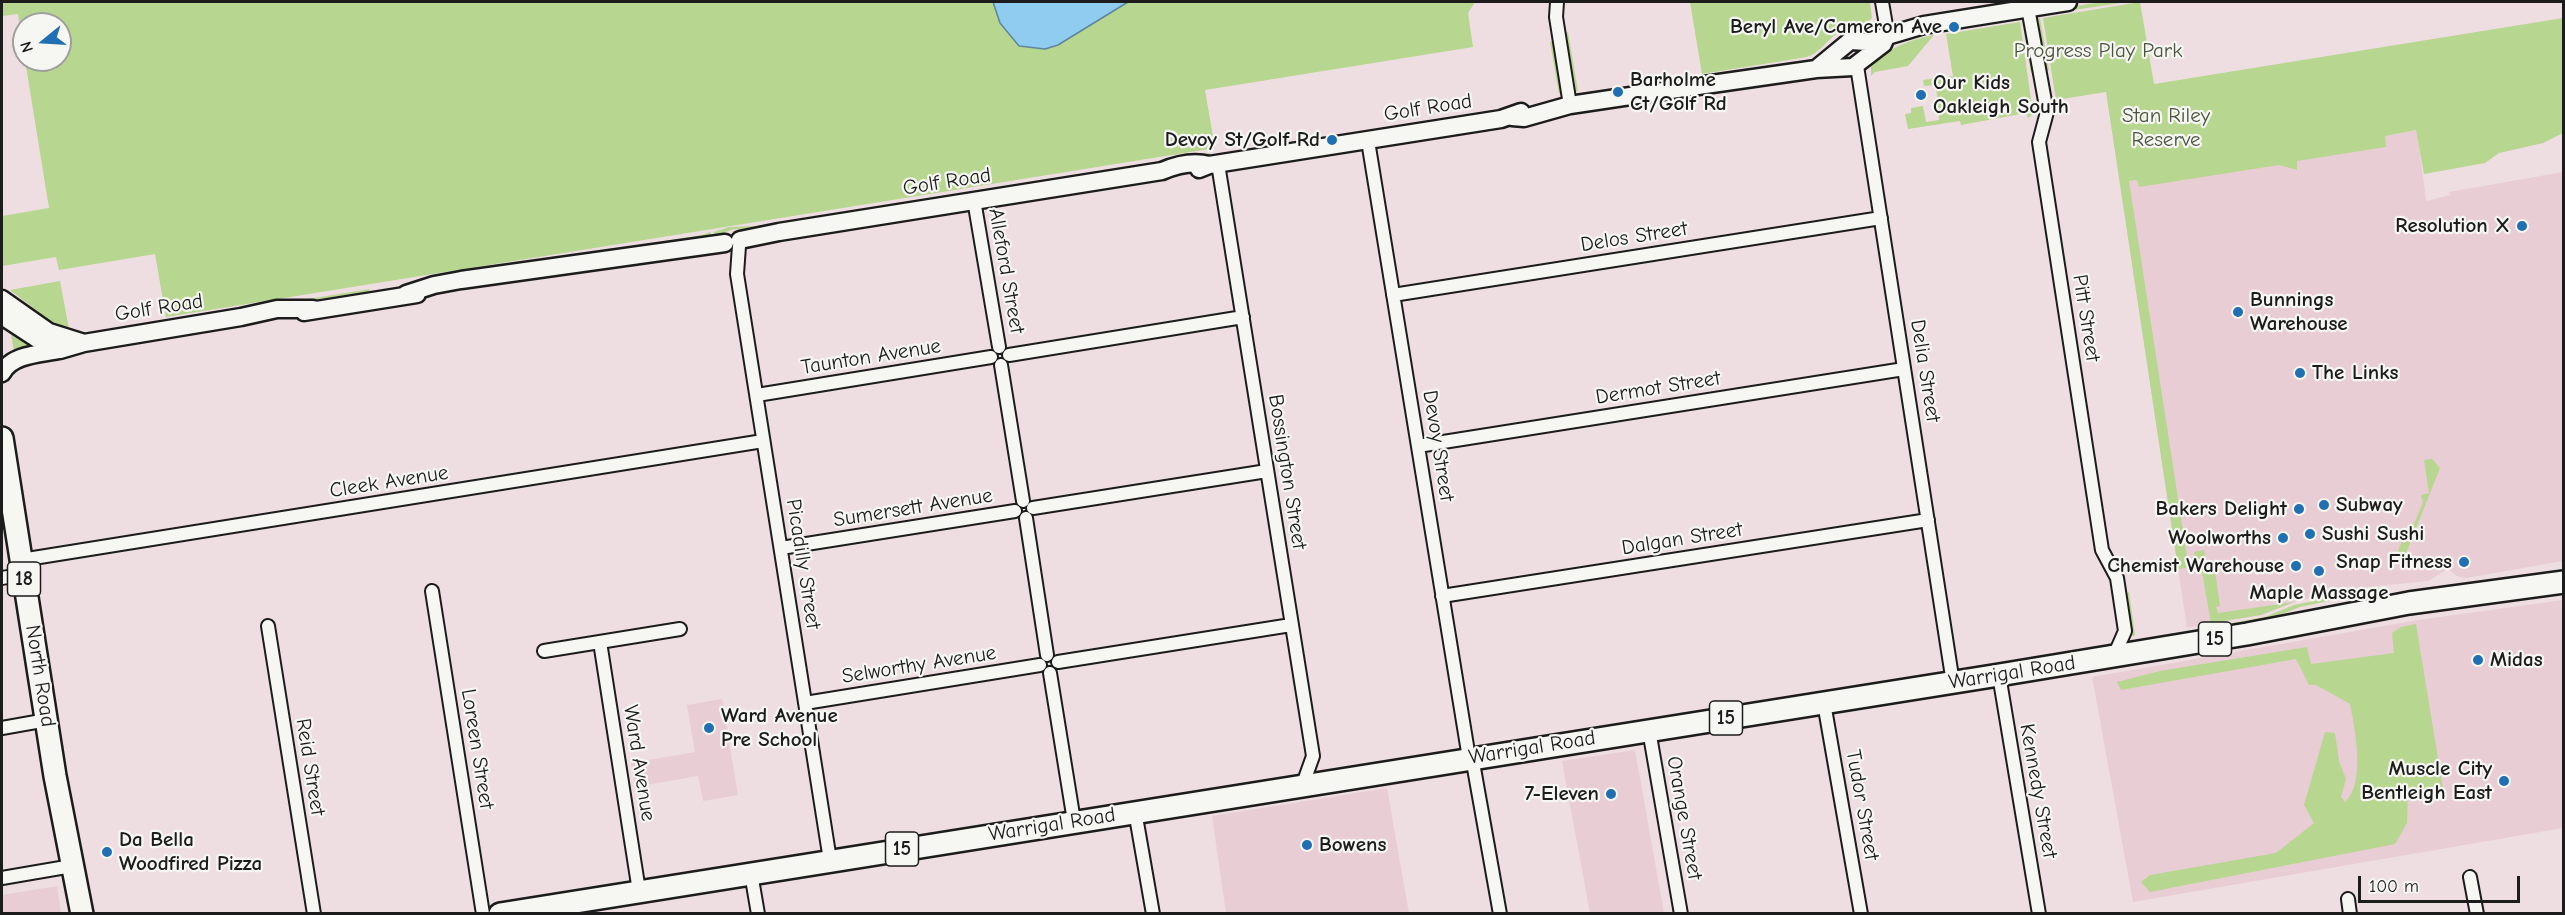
<!DOCTYPE html>
<html>
<head>
<meta charset="utf-8">
<style>
	body { margin:0 }
	#map { position:relative; width:2565px; height:915px; overflow:hidden; background:#eedee1; font-family:"Comic Neue",sans-serif }
	canvas { display:block }
	.frame { position:absolute; inset:0; border:3px solid #1c1c1c; pointer-events:none }
	.north { position:absolute; left:12px; top:12px; width:60px; height:60px; box-sizing:border-box; background:#f6f6f2; border:2px solid #9f9f9c; border-radius:50%; rotate:252deg; font-size:16px; font-weight:700; line-height:24px; text-align:center; color:#1c1c1c }
	.north::after { content:''; display:block; margin:auto; width:21px; height:27px; background:#1f6fb2; clip-path:polygon(50% 0,100% 100%,50% 72%,0 100%) }
	.scale { position:absolute; left:2358px; top:876px; width:162px; height:27px; box-sizing:border-box; border:3px solid #1c1c1c; border-top:0; padding-left:8px; font-size:18px; line-height:21px; white-space:nowrap; color:#1c1c1c; -webkit-text-stroke:4px #f6f6f2; paint-order:stroke }
</style>
</head>
<body>
<div id="map">
<canvas width="2565" height="915"></canvas>
<div class="frame"></div>
<div class="north">N</div>
<div class="scale">100 m</div>
</div>
<script>
const context = document.querySelector('canvas').getContext('2d');
context.lineJoin = 'round';
function paint(path, color) {
  context.fillStyle = color;
  context.fill(path, 'evenodd');
}
function trace(path, color, width, dash) {
  context.strokeStyle = color;
  context.lineWidth = width;
  context.lineCap = dash ? 'butt' : 'round';
  context.setLineDash(dash || []);
  context.stroke(path);
}
function write(font, color, halo, rows, align = 'center') {
  context.font = font + ' "Comic Neue",sans-serif';
  context.lineWidth = 4.5;
  context.setLineDash([]);
  context.textBaseline = 'middle';
  context.strokeStyle = halo;
  context.fillStyle = color;
  for (const [text, x, y, turn = 0] of rows) {
    context.save();
    context.translate(x, y);
    context.rotate((+turn || 0) * Math.PI / 180);
    context.textAlign = isNaN(turn) ? turn : align;
    if (halo) context.strokeText(text, 0, 0);
    context.fillText(text, 0, 0);
    context.restore();
  }
}
paint(new Path2D(`
	M2417,130L2426,201L2450,195L2449,192L2563,172V561L2466,578L2457,576L2448,569L2428,581L2376,586L2301,600L2261,615L2187,628L2120,183Z
	M2563,600V828L2133,902L2092,677L2418,620Z
	M722,699L738,795L703,801L698,776L635,787L631,763L695,752L687,705Z
	M1635,750L1664,913H1590L1562,761Z
	M1387,788L1409,913H1226L1212,816Z
	M57,886L61,913H2V895Z`), '#e9cdd5');
paint(new Path2D(`
	M2,2H1475L1468,13L1473,47L1205,90L1215,148L166,317L155,254L59,270L56,257L2,266V216L49,208L25,60H60V24H24V53L18,14L2,16Z
	M1690,2H1870L1872,18C1864,28 1853,26 1842,31C1829,36 1822,52 1807,57L1702,74Z
	M2101,2H2127L2041,15L2040,12Z
	M2140,2L2154,84L2563,18V133L2543,143L2499,153L2485,163L2424,174L2416,130L2385,136L2386,147L2297,161V170L2279,165L2139,187L2137,180L2129,181L2188,563L2195,562L2194,552L2204,550L2207,565L2214,564L2220,606L2216,607L2218,613L2294,602L2261,615L2211,623L2201,566L2178,569L2106,92L2056,100L2043,18Z
	M2040,18L2049,70L2046,71L2035,19Z
	M2022,21H2024L2036,72L2031,73Z
	M2020,22L2033,114L2028,118L2026,113L1961,125L1960,121L1908,129L1905,114L1911,113V108L1923,106L1926,122L1939,120L1936,85L1924,86L1923,80L1953,76L1946,34Z
	M1568,32L1578,91L1575,92L1565,33Z
	M1934,35L1908,66L1875,72L1871,76V67C1880,50 1916,38 1934,35Z
	M1553,41L1562,92L1559,94L1550,42Z
	M1210,153V157L745,231C732,226 727,233 716,236L714,232L729,227L756,226Z
	M710,232L712,237L498,268L702,235Z
	M60,281L69,329L50,321L10,290Z
	M370,289L368,292L252,308Z
	M10,329L35,346L15,356Z
	M2432,459L2440,468L2403,561L2395,558L2402,541H2407L2423,502L2421,495L2429,493L2424,460Z
	M2379,588L2381,590L2300,607L2270,619L2200,632L2198,629L2265,617L2294,605Z
	M2129,592L2135,635L2133,637L2125,594Z
	M2416,624L2443,789L2431,794L2416,788L2408,791L2407,823L2395,844L2150,892L2141,882L2150,875L2276,853L2314,823L2304,805L2325,732L2335,733L2339,761L2346,779L2341,797L2345,802C2366,783 2355,730 2350,704L2316,685H2309L2296,659L2121,690L2117,682L2160,671L2307,647L2311,664L2394,653L2392,633L2401,627Z`), '#b7d68f');
const water = new Path2D(`
	M993,2H1128L1058,45L1045,49L1019,46L1000,23Z`);
paint(water, '#8fccef');
trace(water, '#61869b', 1.5);
const street = new Path2D(`
	M1557,2L1556,17L1570,105
	M1882,2L1888,37
	M2028,8L2047,112L2039,142L2102,550L2117,578L2125,631L2114,656
	M1857,66L1953,683
	M1368,141L1469,758
	M1218,164L1313,756L1303,784
	M974,200L999,347
	M739,246L737,274L830,860
	M1393,295L1881,218
	M1009,355L1243,317
	M1001,365L1023,501
	M757,395L991,357
	M1418,446L1904,369
	M1033,508L1267,471
	M1026,518L1047,655
	M781,548L1015,511
	M21,560L763,441
	M2,578L24,574
	M432,591L483,914
	M1442,596L1928,520
	M268,626L314,914
	M600,642L639,891
	M544,651L680,629
	M1058,662L1291,625
	M1050,673L1074,821
	M1999,675L2039,914
	M805,703L1040,665
	M1824,703L1861,914
	M2,728L47,720
	M1649,730L1681,914
	M1472,757L1500,914
	M1135,811L1153,914
	M751,873L758,914
	M2470,877L2477,914
	M2,878L72,866
	M2348,899L2350,914`);
const secondary = new Path2D(`
	M1816,69L1850,41L1867,42L1924,25L2068,2
	M1512,117L1524,118L1570,105L1684,88L1816,69L1853,67L1883,44L1886,37
	M1199,169L1209,165L1501,119L1521,112
	M740,240L779,232L1162,171C1176,165 1194,161 1209,165
	M406,294L434,285L461,280L725,243
	M2,299L49,332L84,343
	M304,312L417,294
	M2,316L51,348L60,350L84,343L241,317L277,309H313
	M2,373C12,354 40,354 59,350`);
const highway = new Path2D(`
	M2,438L55,776L82,914
	M500,914L1999,675L2247,634L2409,603L2564,582`);
trace(street, '#1c1c1c', 16);
trace(secondary, '#1c1c1c', 21);
trace(highway, '#1c1c1c', 26);
trace(street, '#f6f6f2', 12);
trace(secondary, '#f6f6f2', 16);
trace(highway, '#f6f6f2', 21);
for (const [x, y, r, color] of [
	[1954,27,6,"#1f6fb2"],
	[1618,92,6,"#1f6fb2"],
	[1921,95,6,"#1f6fb2"],
	[1332,140,6,"#1f6fb2"],
	[2522,226,6,"#1f6fb2"],
	[2238,312,6,"#1f6fb2"],
	[2300,373,6,"#1f6fb2"],
	[2324,505,6,"#1f6fb2"],
	[2299,509,6,"#1f6fb2"],
	[2310,534,6,"#1f6fb2"],
	[2283,538,6,"#1f6fb2"],
	[2464,562,6,"#1f6fb2"],
	[2296,566,6,"#1f6fb2"],
	[2319,571,6,"#1f6fb2"],
	[2478,660,6,"#1f6fb2"],
	[709,728,6,"#1f6fb2"],
	[2504,781,6,"#1f6fb2"],
	[1611,794,6,"#1f6fb2"],
	[1307,845,6,"#1f6fb2"],
	[107,852,6,"#1f6fb2"]
]) {
  const dot = new Path2D();
  dot.arc(x, y, r, 0, 2 * Math.PI);
  context.fillStyle = color;
  context.fill(dot);
  trace(dot, '#f6f6f2', 2);
}
for (const [x, y, w] of [
	[24,579,33],
	[2215,639,33],
	[1726,718,33],
	[902,849,33]
]) {
  const box = new Path2D();
  box.roundRect(x - w / 2, y - 17, w, 34, 4.5);
  context.fillStyle = '#f6f6f2';
  context.fill(box);
  trace(box, '#1c1c1c', 1.5);
}
write('bold 20px', '#1c1c1c', null, [
	["18",24,579],
	["15",2215,639],
	["15",1726,718],
	["15",902,849]
]);
write('bold 21px', '#1c1c1c', '#f6f6f2', [
	["Beryl Ave/Cameron Ave",1942,27,"right"],
	["Barholme",1630,80],
	["Ct/Golf Rd",1630,104],
	["Our Kids",1933,83],
	["Oakleigh South",1933,107],
	["Devoy St/Golf Rd",1320,140,"right"],
	["Resolution X",2510,226,"right"],
	["Bunnings",2250,300],
	["Warehouse",2250,324],
	["The Links",2312,373],
	["Subway",2336,505],
	["Bakers Delight",2287,509,"right"],
	["Sushi Sushi",2322,534],
	["Woolworths",2271,538,"right"],
	["Snap Fitness",2452,562,"right"],
	["Chemist Warehouse",2284,566,"right"],
	["Maple Massage",2319,593,"center"],
	["Midas",2490,660],
	["Ward Avenue",721,716],
	["Pre School",721,740],
	["Muscle City",2492,769,"right"],
	["Bentleigh East",2492,793,"right"],
	["7-Eleven",1599,794,"right"],
	["Da Bella",119,840],
	["Woodfired Pizza",119,864],
	["Bowens",1319,845]
], 'left');
write('21px', '#4a543e', '#f6f6f2', [
	["Progress Play Park",2098,51],
	["Stan Riley",2166,116],
	["Reserve",2166,140]
]);
write('21px', '#1c1c1c', '#f6f6f2', [
	["Golf Road",1428,108,-9],
	["Golf Road",947,182,-9],
	["Delos Street",1634,237,-9],
	["Alleford Street",1006,271,80],
	["Golf Road",159,308,-9],
	["Pitt Street",2086,318,81],
	["Taunton Avenue",871,357,-9],
	["Delia Street",1925,371,81],
	["Dermot Street",1658,388,-9],
	["Devoy Street",1438,446,81],
	["Bossington Street",1287,472,81],
	["Cleek Avenue",389,482,-9],
	["Sumersett Avenue",913,508,-9],
	["Dalgan Street",1682,539,-9],
	["Picadilly Street",803,564,81],
	["Selworthy Avenue",919,665,-9],
	["Warrigal Road",2012,673,-9],
	["North Road",40,676,81],
	["Warrigal Road",1532,748,-9],
	["Loreen Street",477,749,81],
	["Ward Avenue",639,763,81],
	["Reid Street",310,767,81],
	["Kennedy Street",2038,791,80],
	["Tudor Street",1862,805,80],
	["Orange Street",1684,818,80],
	["Warrigal Road",1052,825,-9]
]);
</script>
</body>
</html>
